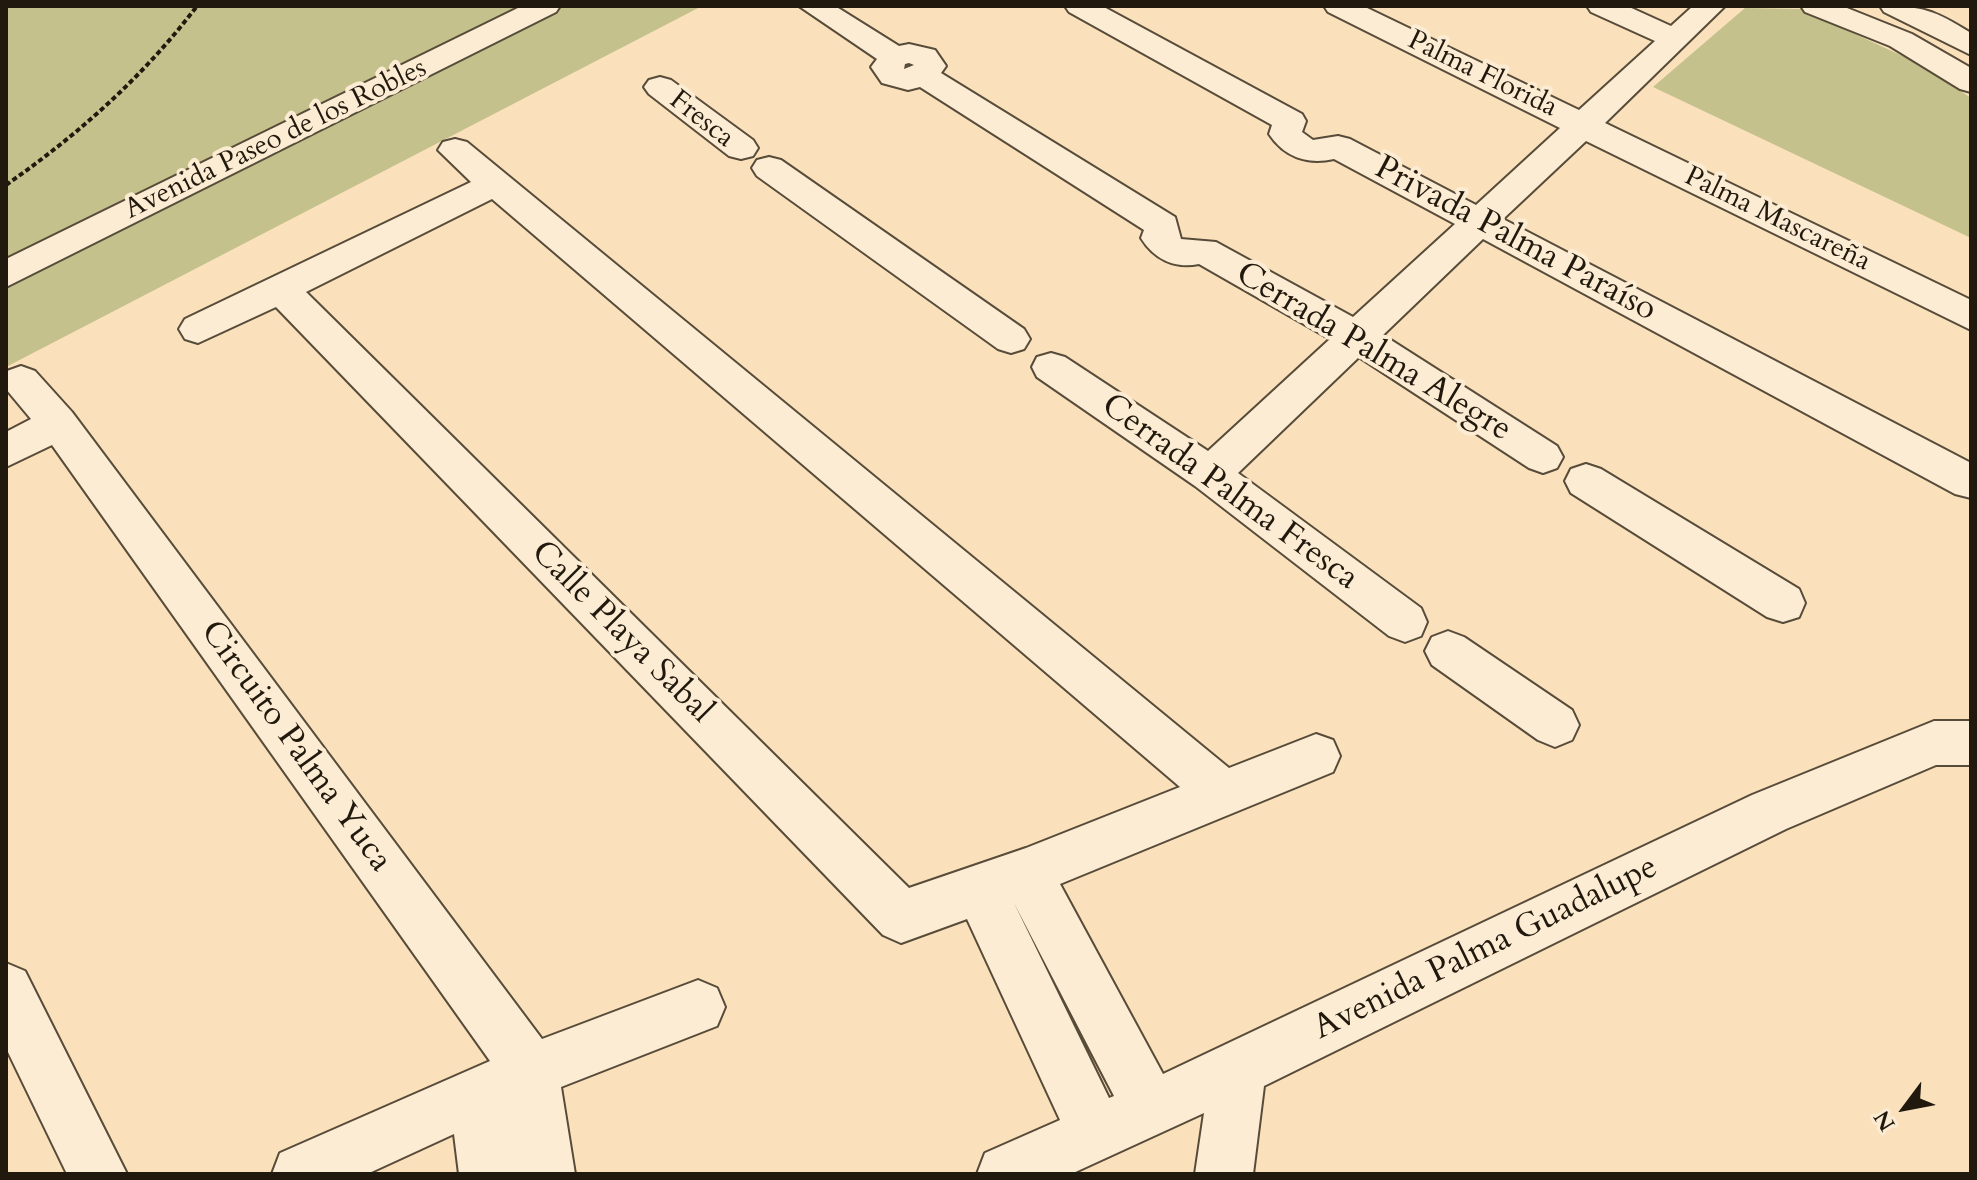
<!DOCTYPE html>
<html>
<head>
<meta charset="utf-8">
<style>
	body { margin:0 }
	#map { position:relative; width:1977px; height:1180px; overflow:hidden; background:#fae1bc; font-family:Cardo,serif }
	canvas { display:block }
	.frame { position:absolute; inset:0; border:8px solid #21190d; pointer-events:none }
	.north { position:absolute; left:1865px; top:1068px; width:80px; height:80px; -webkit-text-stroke:6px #fcecd3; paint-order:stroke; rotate:238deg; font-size:22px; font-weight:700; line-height:32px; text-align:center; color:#21190d }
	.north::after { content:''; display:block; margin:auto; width:28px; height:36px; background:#21190d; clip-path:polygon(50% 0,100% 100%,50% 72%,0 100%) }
</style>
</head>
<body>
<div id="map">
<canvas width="1977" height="1180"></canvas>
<div class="frame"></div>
<div class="north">N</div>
</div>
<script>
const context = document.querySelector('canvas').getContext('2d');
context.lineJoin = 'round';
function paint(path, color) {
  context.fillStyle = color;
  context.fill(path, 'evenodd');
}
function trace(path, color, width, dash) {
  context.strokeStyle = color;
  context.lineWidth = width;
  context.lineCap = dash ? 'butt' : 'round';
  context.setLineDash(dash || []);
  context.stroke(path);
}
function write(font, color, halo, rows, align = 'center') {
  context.font = font + ' Cardo,serif';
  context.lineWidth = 8;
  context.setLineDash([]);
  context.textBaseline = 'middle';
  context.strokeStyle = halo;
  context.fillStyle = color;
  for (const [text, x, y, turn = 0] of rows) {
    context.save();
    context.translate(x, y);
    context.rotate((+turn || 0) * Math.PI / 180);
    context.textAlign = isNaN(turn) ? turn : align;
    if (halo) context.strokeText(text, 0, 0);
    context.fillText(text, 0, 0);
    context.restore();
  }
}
paint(new Path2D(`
	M6,6H702L6,367Z
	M1745,8L1801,9L1922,65L1971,98V238L1653,87Z`), '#c4c18c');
const minor = new Path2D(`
	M522,6H560L556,12L6,287V259Z
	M799,6H835L899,46L909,44L935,50L946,66L941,73L1175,217L1181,239L1216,242L1353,317L1455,224L1334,159C1307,165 1284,157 1269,134L1272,125L1069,12L1065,6H1102L1302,114L1306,121L1302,132L1313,140L1338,136L1350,139L1476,205L1560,128L1328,12L1324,6H1363L1579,110L1655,41L1591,12L1587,6H1627L1671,26L1693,6H1725L1605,123L1971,300V330L1586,141L1503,219L1971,463V498L1955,494L1483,239L1383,335L1557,446L1563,457L1557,468L1543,473L1529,468L1359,357L1238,473L1421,608L1427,622L1421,636L1405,642L1389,636L1195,486L1037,377L1032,367L1037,357L1051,353L1065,357L1208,451L1330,339L1199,264C1174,269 1154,259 1141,238L1144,230L920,87L908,90L882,83L871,67L877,59ZM909,63L914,65L904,69L905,64Z
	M1801,6H1842L1912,34L1971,68V92L1960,89L1890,46L1805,12Z
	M1880,6C1923,6 1934,10 1971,33V55L1884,12Z
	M660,77L671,80L753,140L758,148L753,156L741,159L729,156L649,94L644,87L649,80Z
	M455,139L467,142L1229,768L1316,734L1333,740L1340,756L1333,772L1060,884L1163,1074L1752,795L1934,721H1971V765H1936L1786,829L1264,1086L1253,1174H1195L1204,1113L1071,1174H977L985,1153L1060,1120L967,919L901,943L883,935L276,307L198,343L185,339L179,329L185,319L471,182L438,150L443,142ZM492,199L1180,787L1026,848L909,888L306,292ZM1014,903L1114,1096L1109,1098Z
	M769,157L781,160L1024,329L1030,339L1024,349L1011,353L998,349L757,176L752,168L757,160Z
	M21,366L35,371L72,412L542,1039L698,980L717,988L725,1007L717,1026L561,1087L575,1174H459L454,1134L367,1174H272L280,1153L490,1061L52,445L6,467V432L31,419L6,389L7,371Z
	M1586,464L1601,469L1799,589L1805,603L1799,617L1783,622L1767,617L1571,493L1565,481L1571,469Z
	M1448,631L1464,637L1572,710L1579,725L1572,740L1555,747L1538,740L1432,665L1425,651L1432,637Z
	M6,963L25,971L127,1174H67L6,1048Z`);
trace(minor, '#574b39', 4);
trace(new Path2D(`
	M6,185C79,134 143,77 197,6`), '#21190d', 4, [5, 3]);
paint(minor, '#fcecd3');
write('28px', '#21190d', '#fcecd3', [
	["Palma Florida",1482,75,26],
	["Fresca",701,120,38],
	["Avenida Paseo de los Robles",276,140,-26],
	["Palma Mascareña",1777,220,26]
]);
write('34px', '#21190d', '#fcecd3', [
	["Privada Palma Paraíso",1515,240,28],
	["Cerrada Palma Alegre",1373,353,31],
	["Cerrada Palma Fresca",1229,493,36],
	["Calle Playa Sabal",621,633,45],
	["Circuito Palma Yuca",295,747,54],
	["Avenida Palma Guadalupe",1486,949,-26]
]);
</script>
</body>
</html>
